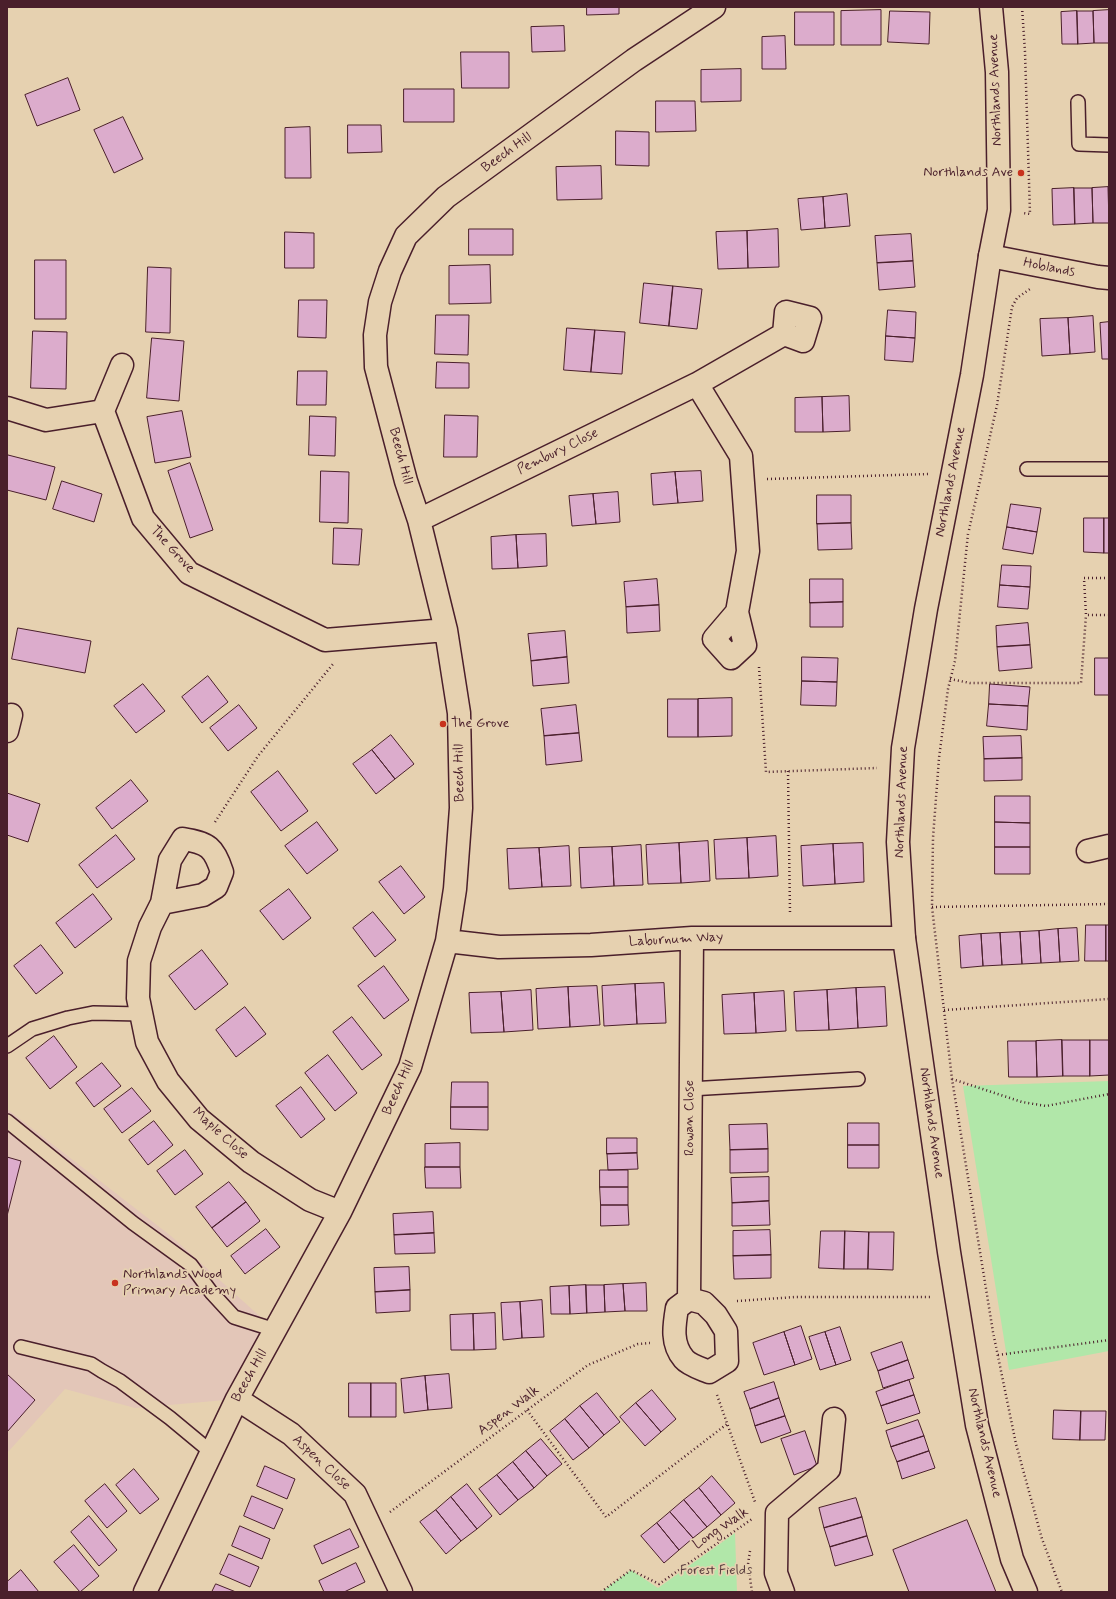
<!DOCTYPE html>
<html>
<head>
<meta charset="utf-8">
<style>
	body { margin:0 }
	#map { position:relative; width:1116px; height:1599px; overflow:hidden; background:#e6d1b0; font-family:Mynerve,sans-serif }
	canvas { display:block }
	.frame { position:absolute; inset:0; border:8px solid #4a1f2b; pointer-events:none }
</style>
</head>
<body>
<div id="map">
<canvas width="1116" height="1599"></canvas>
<div class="frame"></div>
</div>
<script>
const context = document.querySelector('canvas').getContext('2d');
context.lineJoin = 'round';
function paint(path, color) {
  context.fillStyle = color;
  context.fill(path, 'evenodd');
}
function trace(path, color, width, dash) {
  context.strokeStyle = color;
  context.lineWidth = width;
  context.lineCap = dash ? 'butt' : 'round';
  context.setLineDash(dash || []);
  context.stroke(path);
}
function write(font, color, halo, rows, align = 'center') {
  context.font = font + ' Mynerve,sans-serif';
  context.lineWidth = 3.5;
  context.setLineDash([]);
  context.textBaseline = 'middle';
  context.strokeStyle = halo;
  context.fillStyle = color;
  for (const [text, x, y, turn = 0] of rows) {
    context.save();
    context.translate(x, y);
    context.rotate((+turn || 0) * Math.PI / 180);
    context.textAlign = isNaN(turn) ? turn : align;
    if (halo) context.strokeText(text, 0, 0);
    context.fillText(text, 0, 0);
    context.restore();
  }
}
paint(new Path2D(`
	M7,1109L171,1236L275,1330L237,1399L135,1408L65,1389L7,1453Z`), '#e3c6b8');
paint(new Path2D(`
	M1109,1081V1351L1009,1370L963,1086Z
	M735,1533L737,1592H601L631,1570L658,1588Z`), '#b1e7a9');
const building = new Path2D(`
	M587,7H619V14L587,15Z
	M881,10V45H841V11Z
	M1109,10V43H1094L1093,11Z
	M890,11L930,12L929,44L888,42Z
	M1077,11H1093L1094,43L1078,44Z
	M1077,11L1078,44H1062L1061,12Z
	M795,12H834V45H795Z
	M564,26L565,51L532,52L531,27Z
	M785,36L786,69H762V37Z
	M461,52H509V88H462Z
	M741,69V101L701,102V70Z
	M68,78L80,110L37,126L25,95Z
	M404,89H454V122H404Z
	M656,101H695L696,131L656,132Z
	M123,117L143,159L114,173L94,130Z
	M348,125H381L382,152L348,153Z
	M310,127L311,178H285V128Z
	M616,131L649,132V166L616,165Z
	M601,166L602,199L557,200L556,167Z
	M1108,187L1109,223H1093L1092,188Z
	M1074,188H1092L1093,223L1075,224Z
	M1074,188L1075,224L1053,225L1052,189Z
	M847,194L850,226L825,228L823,197Z
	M823,197L825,228L801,230L798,199Z
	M469,229H513V255H469Z
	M778,229L779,267L748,268L747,231Z
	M747,231L748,268L718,269L716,232Z
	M285,232L314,233V268H285Z
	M911,234L913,261L877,263L875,236Z
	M35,260H66V319H35Z
	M913,261L915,287L879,290L877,263Z
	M490,265L491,303L449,304V266Z
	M148,267L171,268L170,333L146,332Z
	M644,283L673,286L669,326L640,323Z
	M673,286L702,289L697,329L669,326Z
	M299,300H327L326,338L298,337Z
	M888,310L916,312L915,338L886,336Z
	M436,315H469L468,355L435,354Z
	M1093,316L1095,352L1070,354L1068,318Z
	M1068,318L1070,354L1042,356L1040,319Z
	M1109,322V359H1102L1100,323Z
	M567,328L595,330L591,372L564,370Z
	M595,330L625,332L622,374L591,372Z
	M33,331L67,332L66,389L31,388Z
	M886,336L915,338L913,362L885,360Z
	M152,338L184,341L179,401L147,398Z
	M437,362L469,363V388H436Z
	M298,371H327L326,405H297Z
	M849,396L850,431L823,432L822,397Z
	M822,397L823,432H795V398Z
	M182,411L191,457L155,463L147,417Z
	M445,415L478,416L477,457H444Z
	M310,416L336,417L335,456L309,455Z
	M8,455L55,467L46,500L7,490V460Z
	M190,463L213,530L190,538L168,471Z
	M321,471L349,472L348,523L320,522Z
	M701,471L703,501L678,503L675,472Z
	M675,472L678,503L653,505L651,474Z
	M62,481L102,494L94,522L53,509Z
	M618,492L620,522L596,524L593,494Z
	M593,494L596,524L572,526L569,496Z
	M817,495H851V523L817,524Z
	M1011,504L1041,508L1037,532L1007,527Z
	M1084,518H1104V553L1084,552Z
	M1104,518H1109V553H1104Z
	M851,523L852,549L818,550L817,524Z
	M1007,527L1037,532L1033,554L1003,549Z
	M334,528L362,529L359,565L333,564Z
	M546,534L547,566L518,568L516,535Z
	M516,535L518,568L492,569L491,537Z
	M1002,565L1031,566L1030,587L1000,585Z
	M657,579L659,605L626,607L624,582Z
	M810,579H843V602L810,603Z
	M1000,585L1030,587L1028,609L998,607Z
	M843,602V627H810V603Z
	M659,605L660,631L627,633L626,607Z
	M1028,623L1030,645L997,647L996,626Z
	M18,628L91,641L85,673L12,659Z
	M565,631L567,657L531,661L528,634Z
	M1030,645L1032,668L999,671L997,647Z
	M567,657L569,683L533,686L531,661Z
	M802,657L838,658L837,682L802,681Z
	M1095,658H1109V695H1095Z
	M208,676L228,702L202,723L182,697Z
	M802,681L837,682L836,706L801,705Z
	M143,684L165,711L136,733L114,706Z
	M990,684L1030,687L1028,706L989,704Z
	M732,698V736L698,737V699Z
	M668,699H698V737H668Z
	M989,704L1028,706L1027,730L987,726Z
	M239,705L257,728L228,751L210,728Z
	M576,705L579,733L544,736L541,709Z
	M579,733L582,761L546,765L544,736Z
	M391,735L414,764L395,779L372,750Z
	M1021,736L1022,758L984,759L983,737Z
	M372,750L395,779L376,794L353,764Z
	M1022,758V780L984,781V759Z
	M278,771L308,811L281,831L251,792Z
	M131,780L148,801L112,829L96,808Z
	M7,793L40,804L28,842L7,835Z
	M995,796H1030V823L995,822Z
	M317,822L338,850L307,874L285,846Z
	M995,822L1030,823V847H995Z
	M116,835L135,859L97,888L79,865Z
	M776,836L778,876L749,878L747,838Z
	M747,838L749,878L716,879L714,840Z
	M708,841L710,881L681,883L679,843Z
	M679,843L681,883L648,884L646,845Z
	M863,843L864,882L835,884L833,844Z
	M833,844L835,884L803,886L801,846Z
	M641,845L643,885L614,886L612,847Z
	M569,846L571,886L542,887L539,848Z
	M612,847L614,886L581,888L579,848Z
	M995,847H1030V874H995Z
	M539,848L542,887L509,889L507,849Z
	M401,866L425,897L404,914L379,882Z
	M289,889L311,918L283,940L260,911Z
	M93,894L112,919L75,948L56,923Z
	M373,912L396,940L375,957L353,928Z
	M1086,925H1106V961H1085Z
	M1106,925H1109V961H1106Z
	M1077,928L1079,961L1060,962L1058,929Z
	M1058,929L1060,962L1041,963L1039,931Z
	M1039,931L1041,963L1022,964L1020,932Z
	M1020,932L1022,964L1002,965L1000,933Z
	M1000,933L1002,965L983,966L981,934Z
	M981,934L983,966L961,968L959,936Z
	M41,945L63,973L36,994L14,966Z
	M202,950L228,984L195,1010L169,976Z
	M384,966L409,1000L384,1019L358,986Z
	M664,983L666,1023L637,1024L635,984Z
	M635,984L637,1024L604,1026L602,986Z
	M597,986L600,1025L570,1027L568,987Z
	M568,987L570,1027L538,1029L536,989Z
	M885,987L887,1026L858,1028L856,988Z
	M856,988L858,1028L829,1030L827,990Z
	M531,990L533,1030L504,1032L501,992Z
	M827,990L829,1030L796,1031L794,992Z
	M784,991L786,1031L756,1033L754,993Z
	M501,992L504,1032L471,1033L469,993Z
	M754,993L756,1033L724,1034L722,995Z
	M245,1007L266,1034L236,1057L216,1030Z
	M352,1017L382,1055L362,1070L333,1032Z
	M54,1036L77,1067L50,1089L26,1058Z
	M1062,1040L1063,1076L1037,1077L1036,1041Z
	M1062,1040H1090V1076H1063Z
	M1090,1040H1109V1075L1090,1076Z
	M1008,1041H1036L1037,1077H1009Z
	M328,1055L357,1093L335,1111L305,1073Z
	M102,1063L121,1086L94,1107L76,1083Z
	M452,1082H488V1107H451Z
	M301,1087L325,1119L301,1138L276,1106Z
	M132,1088L151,1111L122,1133L104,1109Z
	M451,1107H488V1130L451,1129Z
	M154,1121L173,1145L148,1165L129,1140Z
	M848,1123H879V1145H848Z
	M767,1124L768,1149L730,1150L729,1125Z
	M607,1138H637V1153L607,1154Z
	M460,1143V1167H425V1144Z
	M848,1145H879V1168H848Z
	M768,1149V1172L730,1173V1150Z
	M185,1150L203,1174L175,1195L157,1171Z
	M637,1153L638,1169L608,1170L607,1154Z
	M7,1157L21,1161L7,1216Z
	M425,1167H460L461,1188H426Z
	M600,1170H628V1187H600Z
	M769,1177V1201L732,1203L731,1178Z
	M229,1182L246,1202L212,1228L196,1207Z
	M600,1187H628V1205H601Z
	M769,1201L770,1225L732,1226V1203Z
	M246,1202L260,1221L227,1247L212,1228Z
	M601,1205H628L629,1225L601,1226Z
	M433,1212L434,1233L394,1235L393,1214Z
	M266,1229L280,1247L245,1274L231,1256Z
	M770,1230L771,1255L733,1256V1231Z
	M821,1231H845L844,1269L819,1268Z
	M845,1231L869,1232L868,1269H844Z
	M869,1232H894L893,1270L868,1269Z
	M434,1233L435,1253L395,1254L394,1235Z
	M771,1255V1278L734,1279L733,1256Z
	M409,1267L410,1290L375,1292L374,1268Z
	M646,1283L647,1311H625L623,1284Z
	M623,1284L625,1311L605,1312L604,1285Z
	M586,1285H604L605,1312L587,1313Z
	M586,1285L587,1313L570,1314L569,1286Z
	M569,1286L570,1314H551L550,1287Z
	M410,1290V1311L376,1313L375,1292Z
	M542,1300L544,1337L522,1338L520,1302Z
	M520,1302L522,1338L503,1340L501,1303Z
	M495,1313L496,1349L474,1350L473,1314Z
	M473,1314L474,1350H451L450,1315Z
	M801,1326L812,1359L795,1365L784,1332Z
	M840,1327L851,1360L836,1365L825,1332Z
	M784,1332L795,1365L764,1375L753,1343Z
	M825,1332L836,1365L820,1370L809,1337Z
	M902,1342L908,1360L878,1371L871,1353Z
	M908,1360L914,1378L883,1388L878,1371Z
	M7,1374L35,1400L7,1432Z
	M449,1374L452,1408L428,1410L425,1376Z
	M425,1376L428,1410L404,1413L401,1379Z
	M909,1380L914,1395L881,1406L876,1392Z
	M774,1382L779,1398L750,1409L744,1392Z
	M349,1383H371V1417H349Z
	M371,1383H396V1417H371Z
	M652,1390L676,1419L661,1432L636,1403Z
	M597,1393L620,1422L604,1435L580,1406Z
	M914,1395L920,1413L887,1424L881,1406Z
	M779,1398L785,1416L755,1426L750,1409Z
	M636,1403L661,1432L645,1446L620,1417Z
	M580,1406L604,1435L589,1448L565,1419Z
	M1054,1410L1081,1411L1080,1440L1053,1439Z
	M1081,1411H1106L1105,1440H1080Z
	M785,1416L791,1432L761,1443L755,1426Z
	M565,1419L589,1448L573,1460L550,1431Z
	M918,1420L924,1436L891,1447L886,1431Z
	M805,1431L817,1466L794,1475L781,1439Z
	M924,1436L929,1451L897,1462L891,1447Z
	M541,1439L562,1464L547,1476L526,1451Z
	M526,1451L547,1476L534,1488L513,1462Z
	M929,1451L935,1468L902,1479L897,1462Z
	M513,1462L534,1488L518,1500L497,1475Z
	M265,1466L295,1479L287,1499L257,1486Z
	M134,1469L159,1499L140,1514L116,1485Z
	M497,1475L518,1500L500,1515L479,1489Z
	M712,1476L735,1503L721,1515L699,1488Z
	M105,1484L127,1511L107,1528L85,1501Z
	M467,1484L492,1516L477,1529L451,1497Z
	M699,1488L721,1515L707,1527L684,1500Z
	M252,1496L283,1509L274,1529L244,1516Z
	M451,1497L477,1529L461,1541L436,1510Z
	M856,1498L862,1517L824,1528L819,1508Z
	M684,1500L707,1527L693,1538L670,1512Z
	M436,1510L461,1541L446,1554L420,1522Z
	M670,1512L693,1538L679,1550L657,1523Z
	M89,1516L117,1550L99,1566L71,1532Z
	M862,1517L867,1536L830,1547L824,1528Z
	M967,1520L996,1592H909L893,1550Z
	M657,1523L679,1550L664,1563L641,1536Z
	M240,1526L270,1539L262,1559L232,1546Z
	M350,1529L359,1547L322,1564L314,1546Z
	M867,1536L873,1555L835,1566L830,1547Z
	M74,1545L99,1576L80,1592L54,1562Z
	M229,1554L259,1567L250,1587L220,1574Z
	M356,1563L365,1582L344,1592H324L319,1581Z
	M21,1570L39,1592H8L7,1590V1582Z
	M216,1584L236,1592H212Z`);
paint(building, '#dcaccc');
trace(building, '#4a1f2b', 1);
const service = new Path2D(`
	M1078,102L1079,144L1109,145
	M1027,469H1109
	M7,1046L32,1029L68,1018L93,1013L141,1014
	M690,1089L858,1079
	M7,1121L133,1223L191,1265L211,1292L234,1317L275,1330
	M21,1347L91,1364L102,1371L120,1381L170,1418L211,1452`);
const minor = new Path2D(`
	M990,256L1098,277L1109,278
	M697,384L741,456L748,551L737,612L745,645L731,658L714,639L737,612
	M7,408L46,420L103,411L143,518L189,573L325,640L446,630
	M103,411L122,365
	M419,520L697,384L784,334L786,312L810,318L803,341L784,334
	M7,731L11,715
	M1088,851L1109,846
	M162,903L203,895L216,887L222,872C214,847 208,843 183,839L170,860L162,903L150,927L139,961L138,998L147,1042L168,1081L199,1119L251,1162L310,1200L340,1212
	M447,941L499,947L591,945L692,938H904
	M689,1299L692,938
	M689,1299L704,1303L716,1315L726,1331L727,1361L709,1372C702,1369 689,1365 684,1359C671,1344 674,1326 677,1308Z
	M237,1399L291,1434L355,1494L401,1592
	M145,1592L237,1399L340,1212L410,1067L447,941L455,889L461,808L459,713L446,630L419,520L406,481L376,367L375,335L380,302L390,271L406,236L446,197L634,60L714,7
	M783,1592L776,1573L777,1513L829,1469L834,1419`);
const tertiary = new Path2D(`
	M991,7L997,72L999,210L990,256L972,375L926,609L903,748L898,842L904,938L949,1252L977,1425L1012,1559L1026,1592`);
trace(service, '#4a1f2b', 16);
trace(minor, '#4a1f2b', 25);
trace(tertiary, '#4a1f2b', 25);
trace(new Path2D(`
	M1022,7L1025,52L1030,214L1023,213
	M767,479L928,474
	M969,530L997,405L1012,307L1017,298L1030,289
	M968,534L955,661L948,689L939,758L933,838L932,907L952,1079L993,1332L1016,1444L1042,1539L1062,1592
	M1109,578H1084L1086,615H1109
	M759,667L766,772L877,768
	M950,679L970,683H1081L1086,615
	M788,771L790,913
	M215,822L258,756L333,664
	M932,907L1109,904
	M944,1010L1109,999
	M952,1079L1022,1102L1046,1106L1109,1094
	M737,1301L795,1297H932
	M998,1355L1109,1340
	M717,1395L755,1502
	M527,1410L606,1517L727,1424
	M390,1512L588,1365L638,1344L650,1343
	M750,1551L748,1564L752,1592
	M601,1592L631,1570L659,1584L752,1519`), '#4a1f2b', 2.5, [1, 3]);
trace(service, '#e6d1b0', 13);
trace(minor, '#e6d1b0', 22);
trace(tertiary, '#e6d1b0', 22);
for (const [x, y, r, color] of [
	[1021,173,4,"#c8321e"],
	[443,724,4,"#c8321e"],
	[115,1283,4,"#c8321e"]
]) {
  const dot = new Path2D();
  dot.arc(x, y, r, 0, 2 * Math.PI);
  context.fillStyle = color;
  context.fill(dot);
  trace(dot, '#e6d1b0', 1.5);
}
write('14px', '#4a1f2b', '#e6d1b0', [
	["Northlands Avenue",996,90,-92],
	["Beech Hill",507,153,-36],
	["Hoblands",1049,268,11],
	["Pembury Close",558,452,-26],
	["Beech Hill",400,456,75],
	["Northlands Avenue",951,482,-79],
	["The Grove",172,550,47],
	["Beech Hill",460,773,-91],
	["Northlands Avenue",902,802,-88],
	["Laburnum Way",676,940,-3],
	["Beech Hill",399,1088,-66],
	["Rowan Close",690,1118,-90],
	["Northlands Avenue",931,1123,82],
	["Maple Close",220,1134,42],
	["Beech Hill",250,1376,-61],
	["Aspen Walk",509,1411,-37],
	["Northlands Avenue",984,1443,77],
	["Aspen Close",321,1463,43],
	["Long Walk",721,1529,-34]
]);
write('14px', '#4a1f2b', '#e6d1b0', [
	["Northlands Ave",1013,173,"right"],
	["The Grove",451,724],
	["Northlands Wood",123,1275],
	["Primary Academy",123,1291]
], 'left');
write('14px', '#593d3e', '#e6d1b0', [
	["Forest Fields",716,1571]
]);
</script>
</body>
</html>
